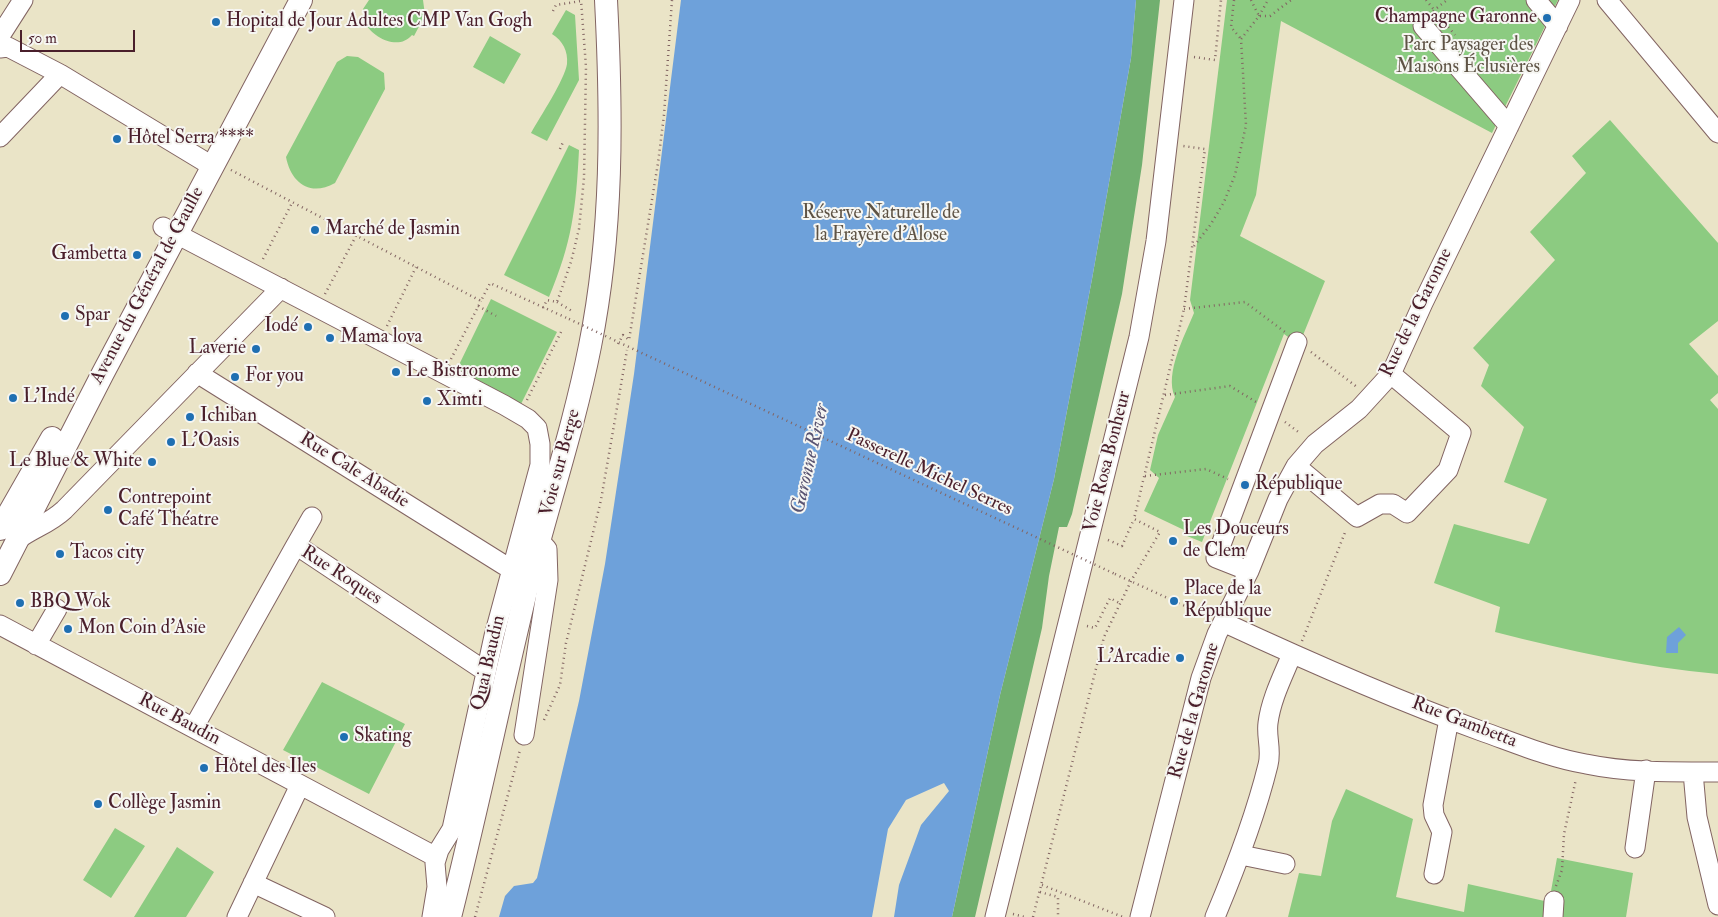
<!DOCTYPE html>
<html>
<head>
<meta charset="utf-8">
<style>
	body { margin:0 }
	#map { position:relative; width:1718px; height:917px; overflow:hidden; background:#eae4c7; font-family:"IM FELL Double Pica",serif }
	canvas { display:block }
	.scale { position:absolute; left:20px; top:30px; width:115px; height:22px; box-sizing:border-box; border:2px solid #4a1f2b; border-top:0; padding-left:6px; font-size:15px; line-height:18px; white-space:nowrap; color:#4a1f2b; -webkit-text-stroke:4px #f6f6f2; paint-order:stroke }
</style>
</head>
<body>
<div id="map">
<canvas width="1718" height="917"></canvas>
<div class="scale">50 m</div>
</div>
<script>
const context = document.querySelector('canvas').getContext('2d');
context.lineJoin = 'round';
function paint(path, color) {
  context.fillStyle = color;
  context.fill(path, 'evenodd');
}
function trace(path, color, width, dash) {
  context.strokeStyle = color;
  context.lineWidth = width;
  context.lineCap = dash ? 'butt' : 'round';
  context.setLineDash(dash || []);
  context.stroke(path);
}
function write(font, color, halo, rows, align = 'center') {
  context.font = font + ' "IM FELL Double Pica",serif';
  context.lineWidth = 4;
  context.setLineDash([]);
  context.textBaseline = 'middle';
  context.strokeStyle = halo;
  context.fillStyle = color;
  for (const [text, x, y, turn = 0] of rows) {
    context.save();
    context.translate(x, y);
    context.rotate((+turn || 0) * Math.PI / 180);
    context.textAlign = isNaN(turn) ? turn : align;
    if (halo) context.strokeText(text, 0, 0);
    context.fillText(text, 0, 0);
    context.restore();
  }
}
paint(new Path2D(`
	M369,0H423L425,15L414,36L412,35C399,51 373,38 365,23C363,18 365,13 363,9Z
	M1227,0H1558L1492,133L1281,21L1256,195L1240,236L1325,281L1299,345L1284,334L1202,542L1182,534L1184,530L1144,511L1159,478L1150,470L1158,435L1175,397C1164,374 1185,335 1194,313L1190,300Z
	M566,10L575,15L579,80L547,141L531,133C540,117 565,79 567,64C568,51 563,41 552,34Z
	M490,36L521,54L504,84L473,67Z
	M347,56L358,57L384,73L385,89L335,183C310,197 291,183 286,157L337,62Z
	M1610,120L1718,243V321L1689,344L1718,376V393L1710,400L1718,409V674C1642,667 1569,651 1495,632L1500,607L1434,583L1454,524L1529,544L1547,499L1504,482L1524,427L1481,386L1489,365L1473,348L1555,260L1530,232L1586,173L1572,156Z
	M569,145L579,150C576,209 572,242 549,297L504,275Z
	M491,299L557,332L521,404L456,371Z
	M322,682L405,724L369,794L283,750Z
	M1346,789L1413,819L1396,897L1464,912L1468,884L1549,902L1557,858L1633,873L1626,917H1288L1299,873L1321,876L1332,821Z
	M115,828L145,846L111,898L83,880Z
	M177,847L214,872L186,917H134Z`), '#8ccb81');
paint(new Path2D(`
	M1136,0H1160L1142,165L1122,294L1072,514L1067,527H1059L1049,576L1042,628L975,917H952L1000,695L1054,479L1092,279L1131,58Z`), '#71af6f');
paint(new Path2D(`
	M681,0H1136L1131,58L1092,279L1054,479L1000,695L952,917H894L899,885L921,825L949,791L944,783L906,800L888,829L872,917H499L505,896L514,886L533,883L537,878L579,701L605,564L634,374Z
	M1679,627L1686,635L1678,643V653H1666L1667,637Z`), '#6ea1da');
const minor = new Path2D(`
	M1536,0L1558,26
	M1607,0L1718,133
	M1423,26L1509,126
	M0,36L23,0
	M0,48L8,47L60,74L212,166
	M0,137L60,74
	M163,227L504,405L528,419L537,428L540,444V465L494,636L452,829L439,850L435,863L437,887L432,917
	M197,373L504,565L512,568
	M1296,466L1357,517L1380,504H1393L1407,513L1448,470L1461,433L1391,374
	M17,540C33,528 49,524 64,510L281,288
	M296,545L312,517
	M1249,571L1216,558L1297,342
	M1223,622C1307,661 1393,699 1481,731C1515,743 1550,758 1586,764C1629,773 1674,772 1718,772
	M0,625L436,857
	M36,645L57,609
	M194,727L296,545L479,667L486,669
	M524,735L548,580L547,549L539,540
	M1693,772L1697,817L1718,905
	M1635,848L1646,770
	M1241,855L1285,864
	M1434,874L1442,832L1434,815L1433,805L1449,719
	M253,883L325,917
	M237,917L300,785
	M995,917L1139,337L1156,241L1184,0
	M1140,917L1201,678L1217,634L1249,571L1278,499L1296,466L1315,444L1359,409L1391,374L1423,303L1570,0
	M1215,917C1236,867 1255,818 1268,765C1272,750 1266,737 1268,723C1271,699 1283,676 1292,654
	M1553,917L1554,901`);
const major = new Path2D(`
	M0,529L52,438
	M0,574L103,373L301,0
	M450,917C478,806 501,694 528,583C548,504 574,427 590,346C613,231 612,117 606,0`);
trace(minor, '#826462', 21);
trace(major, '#826462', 24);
trace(new Path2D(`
	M1234,0L1231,27L1241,39
	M1251,0L1259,16
	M1426,0L1455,35
	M553,11L556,5L581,1
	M1433,11L1447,0
	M1259,16L1268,0
	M1194,57L1215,60L1221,0
	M560,149L563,142
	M231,170L481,301L490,283L569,319
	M1194,246L1211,224L1224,202L1235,175L1246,125L1241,39L1259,16H1270L1291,0
	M263,259L292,203
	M325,294L356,236
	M557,302L572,311
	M478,306L496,316
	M543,308L547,300L557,302L571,262L579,229L584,178L586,67L581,0
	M1184,309L1245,302L1285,332
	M387,326L416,267
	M618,344L623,335L629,340L658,163L664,115L672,0
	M1311,352L1357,387
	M451,359L481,301
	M1165,395L1230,386L1256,402
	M527,400L561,332
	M1285,422L1301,434
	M1145,476L1206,469L1228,479
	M1108,540L1122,546L1134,519
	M1115,574L1207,616
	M1087,626L1095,628L1110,598L1121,604
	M1302,641L1346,530
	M544,720L560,685L566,643L601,500L627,350
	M1042,885L1123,917
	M1556,886L1562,870L1564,834L1576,779
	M1040,892L1058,897V917
	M1013,914L1025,917
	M475,917L520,750
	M1033,917L1104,637L1131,581L1160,532L1134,519L1184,309L1205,149L1183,146`), '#826462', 2.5, [1, 4]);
trace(minor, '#fff', 19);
trace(major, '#fff', 22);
trace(new Path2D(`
	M569,319L1115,574`), '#826462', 2.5, [1, 4]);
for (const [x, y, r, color] of [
	[1547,18,5,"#1f6fb2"],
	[216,22,5,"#1f6fb2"],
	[117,139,5,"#1f6fb2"],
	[315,230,5,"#1f6fb2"],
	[137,255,5,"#1f6fb2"],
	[65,316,5,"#1f6fb2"],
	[308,327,5,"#1f6fb2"],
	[330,338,5,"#1f6fb2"],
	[256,349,5,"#1f6fb2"],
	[396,372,5,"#1f6fb2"],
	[235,377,5,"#1f6fb2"],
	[13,398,5,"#1f6fb2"],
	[427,401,5,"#1f6fb2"],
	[190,417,5,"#1f6fb2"],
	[171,442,5,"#1f6fb2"],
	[152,462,5,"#1f6fb2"],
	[1245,485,5,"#1f6fb2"],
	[108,510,5,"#1f6fb2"],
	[1173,541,5,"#1f6fb2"],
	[60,554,5,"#1f6fb2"],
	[1174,601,5,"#1f6fb2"],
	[20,603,5,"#1f6fb2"],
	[68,629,5,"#1f6fb2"],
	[1180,658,5,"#1f6fb2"],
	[344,737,5,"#1f6fb2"],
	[204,768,5,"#1f6fb2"],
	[98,804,5,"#1f6fb2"]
]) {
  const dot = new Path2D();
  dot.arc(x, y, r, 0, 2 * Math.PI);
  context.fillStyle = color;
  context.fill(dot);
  trace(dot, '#f6f6f2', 2);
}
write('19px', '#4a1f2b', '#f6f6f2', [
	["Champagne Garonne",1537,18,"right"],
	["Hopital de Jour Adultes CMP Van Gogh",226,22],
	["Hôtel Serra ****",127,139],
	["Marché de Jasmin",325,230],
	["Gambetta",127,255,"right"],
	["Spar",75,316],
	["Iodé",298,327,"right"],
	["Mama lova",340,338],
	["Laverie",246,349,"right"],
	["Le Bistronome",406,372],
	["For you",245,377],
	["L'Indé",23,398],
	["Ximti",437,401],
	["Ichiban",200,417],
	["L'Oasis",181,442],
	["Le Blue & White",142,462,"right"],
	["République",1255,485],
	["Contrepoint",118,499],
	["Café Théatre",118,521],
	["Les Douceurs",1183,530],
	["de Clem",1183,552],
	["Tacos city",70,554],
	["Place de la",1184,590],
	["République",1184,612],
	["BBQ Wok",30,603],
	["Mon Coin d'Asie",78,629],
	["L'Arcadie",1170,658,"right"],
	["Skating",354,737],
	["Hôtel des Iles",214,768],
	["Collège Jasmin",108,804]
], 'left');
write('19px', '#5e5345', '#f6f6f2', [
	["Parc Paysager des",1468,46],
	["Maisons Éclusières",1468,68],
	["Réserve Naturelle de",881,214],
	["la Frayère d'Alose",881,236]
]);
write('19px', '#4a1f2b', '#f6f6f2', [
	["Avenue du Général de Gaulle",148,286,-62],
	["Rue de la Garonne",1417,313,-64],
	["Voie Rosa Bonheur",1108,462,-76],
	["Voie sur Berge",561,463,-75],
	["Rue Cale Abadie",354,471,32],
	["Passerelle Michel Serres",929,473,25],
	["Rue Roques",341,576,33],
	["Quai Baudin",489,663,-77],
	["Rue de la Garonne",1195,711,-74],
	["Rue Baudin",179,720,28],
	["Rue Gambetta",1464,723,21]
]);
write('italic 20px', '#585371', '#f6f6f2', [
	["Garonne River",811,459,-77]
]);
</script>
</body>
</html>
